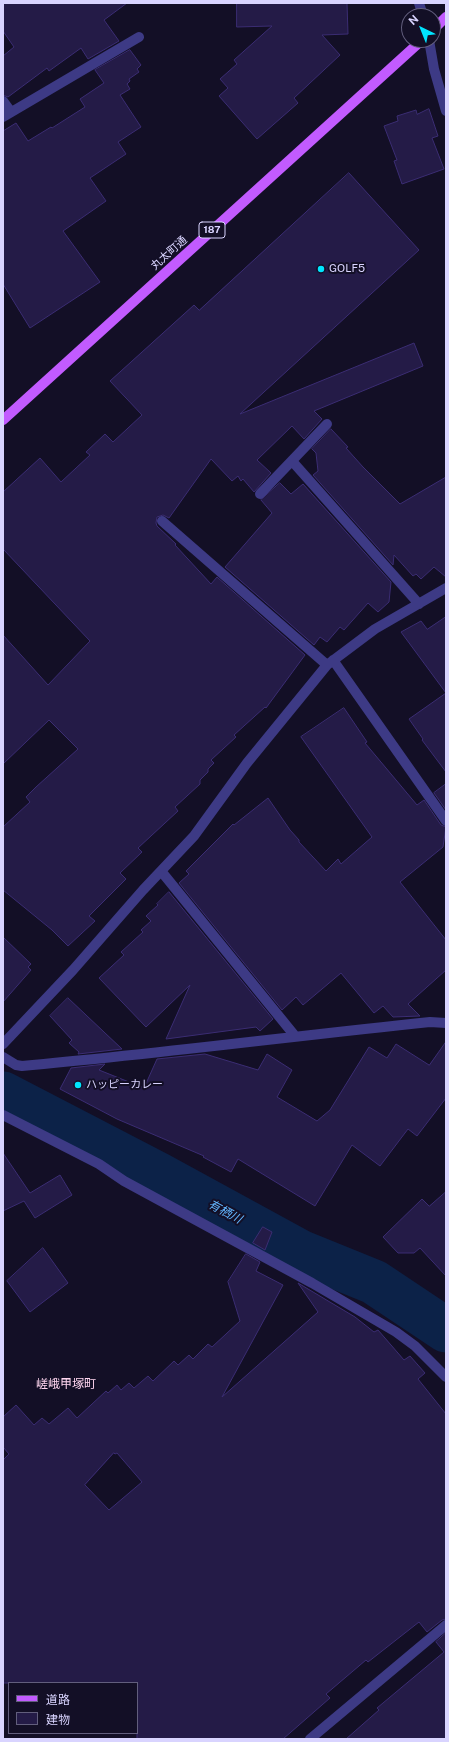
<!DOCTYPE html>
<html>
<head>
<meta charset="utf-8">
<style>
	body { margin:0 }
	#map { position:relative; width:449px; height:1742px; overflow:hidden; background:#130f26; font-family:"Public Sans","Noto Sans JP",sans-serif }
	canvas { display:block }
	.frame { position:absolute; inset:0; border:4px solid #d9d4ff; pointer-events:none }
	.legend { position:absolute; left:8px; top:1682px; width:130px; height:52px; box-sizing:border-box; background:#130f26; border:1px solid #625e7d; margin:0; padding:5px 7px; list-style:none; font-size:12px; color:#d9d4ff }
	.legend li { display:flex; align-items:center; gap:8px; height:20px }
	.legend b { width:20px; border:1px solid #625e7d }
	.north { position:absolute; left:401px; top:8px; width:40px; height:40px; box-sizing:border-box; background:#130f26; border:1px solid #625e7d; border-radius:50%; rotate:317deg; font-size:11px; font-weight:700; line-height:16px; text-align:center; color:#d9d4ff }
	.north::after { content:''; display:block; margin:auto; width:14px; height:18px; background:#00e5ff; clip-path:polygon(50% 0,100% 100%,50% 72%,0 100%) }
</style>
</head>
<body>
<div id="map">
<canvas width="449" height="1742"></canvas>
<div class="frame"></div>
<ul class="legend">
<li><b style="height:5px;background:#c25bff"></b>道路</li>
<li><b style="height:11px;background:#241b47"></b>建物</li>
</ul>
<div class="north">N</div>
</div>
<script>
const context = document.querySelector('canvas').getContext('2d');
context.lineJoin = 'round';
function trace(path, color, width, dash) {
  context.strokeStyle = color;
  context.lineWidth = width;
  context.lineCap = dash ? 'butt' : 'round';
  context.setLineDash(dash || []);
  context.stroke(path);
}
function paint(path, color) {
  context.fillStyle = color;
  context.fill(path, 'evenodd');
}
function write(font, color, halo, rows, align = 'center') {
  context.font = font + ' "Public Sans","Noto Sans JP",sans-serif';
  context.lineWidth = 4;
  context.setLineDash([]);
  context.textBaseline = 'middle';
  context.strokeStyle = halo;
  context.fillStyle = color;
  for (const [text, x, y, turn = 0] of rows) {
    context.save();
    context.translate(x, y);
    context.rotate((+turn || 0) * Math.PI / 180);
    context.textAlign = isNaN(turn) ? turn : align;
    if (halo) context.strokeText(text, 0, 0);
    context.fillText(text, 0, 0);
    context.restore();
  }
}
trace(new Path2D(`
	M3,1094L159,1175L300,1252L374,1282L446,1330`), '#0c2248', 45);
const building = new Path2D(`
	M3,3H127L104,20L119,41L88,59L81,48L49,71L47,68L8,97L3,95V56L14,47L3,31Z
	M237,3H347L348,34L322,35L340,55L294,98L298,103L257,139L219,96L228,88L220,79L237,64L234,60L272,26L237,27Z
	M130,50L141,65L137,69L139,72L129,79L130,81L127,84L130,89L120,95L141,127L118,142L126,154L90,178L106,201L63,231L100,282L30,328L3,284V131L16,123L28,141L51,127L52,128L85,107L80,99L104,83L95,70Z
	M429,109L438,136L432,138L444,169L402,184L394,161L397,160L384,126L398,121L397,116L416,110L417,114Z
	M349,173L419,250L240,414L414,343L423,366L314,411L322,419L304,439L292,426L257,460L271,473L254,492L243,479L241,481L238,476L232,481L211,459L169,518L163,515L157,517L156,523L157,526L176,544L175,545L211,584L217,577L305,655L266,708L265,707L234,735L236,737L211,760L214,763L208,769V772L200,780V784L175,807L178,811L138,848L142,852L120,873L126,879L89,916L95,921L68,946L52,930L3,890V827L30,802L26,797L36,787L78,749L49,720L3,764V635L48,685L90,641L3,549V492L40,458L61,482L90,455L86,452L105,434L113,442L142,415L110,381L194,305L199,310Z
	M331,429L348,447L346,448L363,467L400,504L446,477V577L434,567L421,579L416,574L413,576L394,555L393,565L313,475L318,471L316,453L312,449Z
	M280,483L291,494L303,484L391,582L389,602L378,612L368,603L344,630L340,627L327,642L320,637L314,645L225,567L272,513L261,500Z
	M446,617V772L422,740L423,739L409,719L446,693L401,632L421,621L427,629Z
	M344,708L367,742L365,743L417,805L424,800L441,825L446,827L443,847L400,882L446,940V970L408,1004L420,1016L393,1017L383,1006L374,1013L341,973L303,1005L296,997L282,1010L179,883L189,874L186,871L233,824L234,825L268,798L290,830L299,840V842L326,871L338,859L341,864L372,837L301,737Z
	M446,784V810L434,793Z
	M169,892L273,1019L260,1031L256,1027L166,1039L190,985L146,1027L99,978L124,955L121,952L143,932L141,930L151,921L146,916L158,905L157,904Z
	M3,937L31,964L28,967L31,970L3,1002Z
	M68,998L122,1049L78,1054L79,1052L69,1043L72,1040L50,1016Z
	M446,1042V1098L417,1136L408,1129L380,1166L352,1145L315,1206L238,1159L231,1172L203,1157L204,1156L117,1119L60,1089L71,1068L105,1064L99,1070L144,1088L157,1059L205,1054L258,1070L267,1054L292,1070L277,1097L317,1121L330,1110L369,1047L387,1058L396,1044L429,1065Z
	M3,1153L30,1193L60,1175L72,1195L35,1218L24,1201L3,1211Z
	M446,1192V1276L420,1248L414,1253H398L383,1237L422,1199L429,1206Z
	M263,1227L272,1232L265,1250L253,1243Z
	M43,1248L68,1283L30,1312L7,1281Z
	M246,1254L260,1262L256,1271L283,1285L222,1397L318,1312L298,1283L355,1317L374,1332L378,1330L404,1360L410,1356L425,1373L418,1379L446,1414V1619L442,1620L427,1632L419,1622L368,1662L366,1660L326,1694L330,1698L283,1739H137V1683H3V1460L9,1454L3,1447V1417L16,1405L34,1425L42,1418L49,1424L68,1408L77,1418L106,1391L108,1393L117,1385L121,1390L129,1383L134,1388L148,1376L153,1381L174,1361L178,1365L189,1355L193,1359L208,1344L212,1347L240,1321L228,1282ZM114,1453L115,1454L117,1453L142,1482L109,1510L85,1485Z
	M446,1633V1739H346L379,1710L377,1708L444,1652L436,1642Z`);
paint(building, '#241b47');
trace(building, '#3b2d73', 1);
trace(new Path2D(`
	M419,3L423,16
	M429,40L434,69L446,111
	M3,101L11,112
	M3,117L139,37
	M292,461L419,604
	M260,494L327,424
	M162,521L327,665
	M333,660L446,821
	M161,871L295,1036
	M3,1044L73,970L143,890L194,836L247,763L327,665L375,629L446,588
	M3,1057L16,1065L22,1066C158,1054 294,1036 430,1022L446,1023
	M3,1115L99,1164L124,1181L312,1283L396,1332L415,1346L446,1377
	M310,1739L446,1625`), '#3d3a85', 10);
trace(new Path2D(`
	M433,30L446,17
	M3,420L422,40`), '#c25bff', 10);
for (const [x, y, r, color] of [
	[321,269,4,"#00e5ff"],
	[78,1085,4,"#00e5ff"]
]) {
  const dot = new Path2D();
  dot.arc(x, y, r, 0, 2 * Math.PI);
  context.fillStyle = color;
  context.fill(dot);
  trace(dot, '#130f26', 1.5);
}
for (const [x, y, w] of [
	[212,230,26]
]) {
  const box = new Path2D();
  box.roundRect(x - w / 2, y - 8, w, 16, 3);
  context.fillStyle = '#130f26';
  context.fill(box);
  trace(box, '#d9d4ff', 1);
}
write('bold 10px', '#d9d4ff', null, [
	["187",212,230]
]);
write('11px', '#d9d4ff', '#130f26', [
	["丸太町通",169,253,-42]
]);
write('11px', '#d9d4ff', '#130f26', [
	["GOLF5",329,269],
	["ハッピーカレー",86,1085]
], 'left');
write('italic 12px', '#62b6ff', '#130f26', [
	["有栖川",225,1212,28]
]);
write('12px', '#ffd6f0', '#130f26', [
	["嵯峨甲塚町",66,1384]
]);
</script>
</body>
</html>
